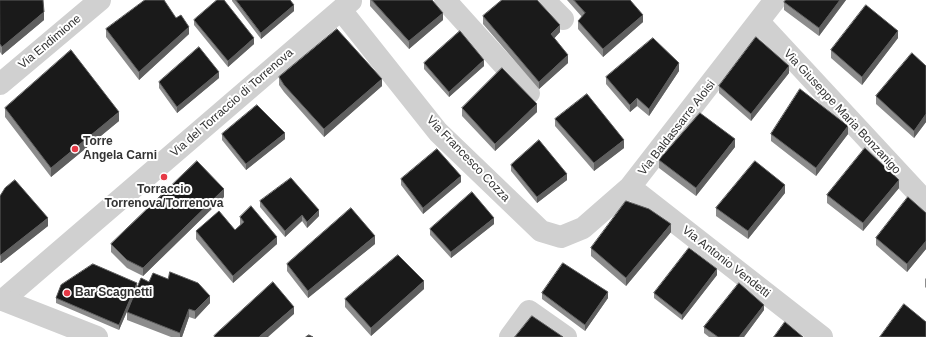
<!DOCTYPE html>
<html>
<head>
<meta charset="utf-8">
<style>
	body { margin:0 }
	canvas { display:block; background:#fff }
</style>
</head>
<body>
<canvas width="926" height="337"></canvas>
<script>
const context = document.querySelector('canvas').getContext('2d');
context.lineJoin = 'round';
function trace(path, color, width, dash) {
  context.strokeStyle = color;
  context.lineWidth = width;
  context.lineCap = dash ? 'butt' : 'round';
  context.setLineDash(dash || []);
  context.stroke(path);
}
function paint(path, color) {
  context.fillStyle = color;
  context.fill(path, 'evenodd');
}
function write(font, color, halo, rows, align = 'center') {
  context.font = font + ' Helvetica,sans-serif';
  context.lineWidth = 4;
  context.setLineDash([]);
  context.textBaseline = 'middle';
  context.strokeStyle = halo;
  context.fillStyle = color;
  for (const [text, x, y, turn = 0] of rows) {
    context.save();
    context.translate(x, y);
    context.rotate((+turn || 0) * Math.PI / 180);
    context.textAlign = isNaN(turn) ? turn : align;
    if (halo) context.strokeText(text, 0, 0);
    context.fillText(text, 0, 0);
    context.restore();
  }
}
trace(new Path2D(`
	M445,0L529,93
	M544,0L563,19
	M341,10L438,132L541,231L561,237L583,228L630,187L775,0
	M759,22L926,202
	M0,84L100,0
	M630,187L822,337
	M3,300L351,1
	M510,337L529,311L566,337`), '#d0d0d0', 22);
trace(new Path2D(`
	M0,299L97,337`), '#d0d0d0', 22);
paint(new Path2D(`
	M0,0L44,20L2,55L0,52Z
	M232,0H290L294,11L261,39L232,1Z
	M370,0H432L443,20L409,49L370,6Z
	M567,0H630L643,22L603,57L578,29V21L582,17Z
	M786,0H846L819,36L784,10V2Z
	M483,16L560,32L554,38L568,63L539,89L483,24Z
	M176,18L189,34L139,80L106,37V29Z
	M194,20L254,44L228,67L194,25Z
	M898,38L862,85L831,58V50Z
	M424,63L484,66L449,97L424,69Z
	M926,66V122L914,138L876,104V96Z
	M679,71L649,116L637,106L630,112L606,84V77Z
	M789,73L751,121L719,93V86Z
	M279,77L382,86L324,137L284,92L279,85Z
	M219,78L177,113L159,88V82Z
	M5,108L119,121L51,177L5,117Z
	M462,108L537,112L495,151L462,116Z
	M555,119L624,148L594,171L555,126Z
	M222,134L285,139L246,170L222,140Z
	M771,134H848L816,176L771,141Z
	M735,147L696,196L659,168V160Z
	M511,165L567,180L537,203L511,171Z
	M401,179L461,182L423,214L401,185Z
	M899,188L863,231L827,203V195Z
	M785,193L748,239L716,216V208Z
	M0,196L48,226L1,263H0Z
	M224,197L143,276L127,268L111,252V244Z
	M260,201L319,216L307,228L302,221L285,237L260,207Z
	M926,213V249L907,272L876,245V238Z
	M240,217L277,244L233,283L196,239V231L235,230L240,225Z
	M494,224L451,258L430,235V229Z
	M671,232L626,286L591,256V248Z
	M375,244L308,298L287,271V264Z
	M717,275L682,320L654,298V293Z
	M926,278V288L925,287V279Z
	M137,287L210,303L195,319L189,317L182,337H171L127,320V312L130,305L119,330L56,303V298Z
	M424,289L371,336L345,307V299Z
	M542,293L608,298L585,331L542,299Z
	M764,310L744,337H709L704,333V327Z`), '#8c8c8c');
paint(new Path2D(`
	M840,0H846L819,36V28Z
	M294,5V11L261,39V33Z
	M44,12V20L2,55V47Z
	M443,13V20L409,49V41Z
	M643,15V22L603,57V49Z
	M560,25V32L551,42V34Z
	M189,27V34L139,80V72Z
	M898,31V38L862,85V77Z
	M254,38V44L228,67V61Z
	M568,55V63L539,89V82Z
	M484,60V66L449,97V92Z
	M679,63V71L649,116V109Z
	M789,66V73L751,121V114Z
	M219,72V78L177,113V107Z
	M382,79V86L324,137V129Z
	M637,98V106L630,112V105Z
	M537,104V112L495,151V144Z
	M119,112V121L51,177V168Z
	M926,114V122L914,138V131Z
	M848,126V134L816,176V168Z
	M285,133V139L246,170V164Z
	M735,139V147L696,196V188Z
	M624,140V148L594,171V163Z
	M567,174V180L537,203V197Z
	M461,176V182L423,214V208Z
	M899,180V188L863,231V223Z
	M785,185V193L748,239V231Z
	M224,189V197L143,276V268Z
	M319,210V216L307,228V222Z
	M302,215V221L285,237V231Z
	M48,218V226L1,263V255Z
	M494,218V224L451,258V252Z
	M671,224V232L626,286V278Z
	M375,236V244L308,298V291Z
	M277,237V244L233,283V276Z
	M926,241V249L907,272V264Z
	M717,269V275L682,320V315Z
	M424,281V289L371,336V328Z
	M137,283V288L119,330V325Z
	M608,292V298L585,331V325Z
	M210,296V303L195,319V311Z
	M764,305V310L744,337H739Z
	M294,307V314L268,337H259Z
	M189,309V317L182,337H180V333Z`), '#5f5f5f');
const building = new Path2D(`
	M0,0H43L44,12L2,47L0,44Z
	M145,0H164L176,18L181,15L189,27L139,72L106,29Z
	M217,0H224L254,38L228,61L194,20Z
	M236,0H290L294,5L261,33Z
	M372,0H432L443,13L409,41Z
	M502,0H537L560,25L551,34L568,55L539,82L483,16Z
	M574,0H630L643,15L603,49L578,21L585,13Z
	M786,0H840L819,28L784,2Z
	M866,5L898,31L862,77L831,50Z
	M337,29L382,79L324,129L284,85L279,77Z
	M460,31L484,60L449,92L424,63Z
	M756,37L789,66L751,114L719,86Z
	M653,38L679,63L649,109L637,98L630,105L606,77Z
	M199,47L219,72L177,107L159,82Z
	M71,50L119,112L51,168L5,108Z
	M912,53L926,66V114L914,131L876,96Z
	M502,68L537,104L495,144L462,108Z
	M800,89L848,126L816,168L771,134Z
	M587,94L624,140L594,163L555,119Z
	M257,105L285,133L246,164L222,134Z
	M700,113L735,139L696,188L659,160Z
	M539,140L567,174L537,197L511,165Z
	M865,148L899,180L863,223L827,195Z
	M437,149L461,176L423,208L401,179Z
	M197,161L224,189L143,268L127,260L111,244Z
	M755,161L785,185L748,231L716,208Z
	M291,178L319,210L307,222L302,215L285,231L260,201Z
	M15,180L48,218L1,255H0V196L5,188Z
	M472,192L494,218L451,252L430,229Z
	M908,197L926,213V241L907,264L876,238Z
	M626,201L649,209L671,224L626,278L591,248Z
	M251,206L277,237L233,276L196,231L219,211L235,230L244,222L240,217Z
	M351,208L375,236L308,291L287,264Z
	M689,248L717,269L682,315L654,293Z
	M398,255L424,281L371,328L345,299Z
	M563,263L608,292L585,325L542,293Z
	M93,264L137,283L119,325L56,298L61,285Z
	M170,272L198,283L210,296L195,311L189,309L180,333L127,312L141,278L149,282L153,273L168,279Z
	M273,282L294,307L259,337H215L214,336Z
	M739,283L764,305L739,337H718L704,327Z
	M904,304L926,322V337H880Z
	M532,316L563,337H515Z
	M785,322L803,337H774Z
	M309,335L313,337H306Z`);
paint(building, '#1a1a1a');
trace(building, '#5f5f5f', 1);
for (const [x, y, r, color] of [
	[75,149,4,"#e63946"],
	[164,177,4,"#e63946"],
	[67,293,4,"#e63946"]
]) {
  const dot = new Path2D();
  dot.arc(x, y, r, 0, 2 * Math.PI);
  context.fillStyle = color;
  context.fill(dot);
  trace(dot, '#fff', 1.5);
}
write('12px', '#333', '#fff', [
	["Via Endimione",50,42,-40],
	["Via del Torraccio di Torrenova",232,103,-41],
	["Via Giuseppe Maria Bonzanigo",842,112,47],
	["Via Baldassarre Aloisi",677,128,-52],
	["Via Francesco Cozza",468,159,46],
	["Via Antonio Vendetti",726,262,38]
]);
write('bold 12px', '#333', '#fff', [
	["Torre",83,142],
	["Angela Carni",83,156],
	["Torraccio",164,190,"center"],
	["Torrenova/Torrenova",164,204,"center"],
	["Bar Scagnetti",75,293]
], 'left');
</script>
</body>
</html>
